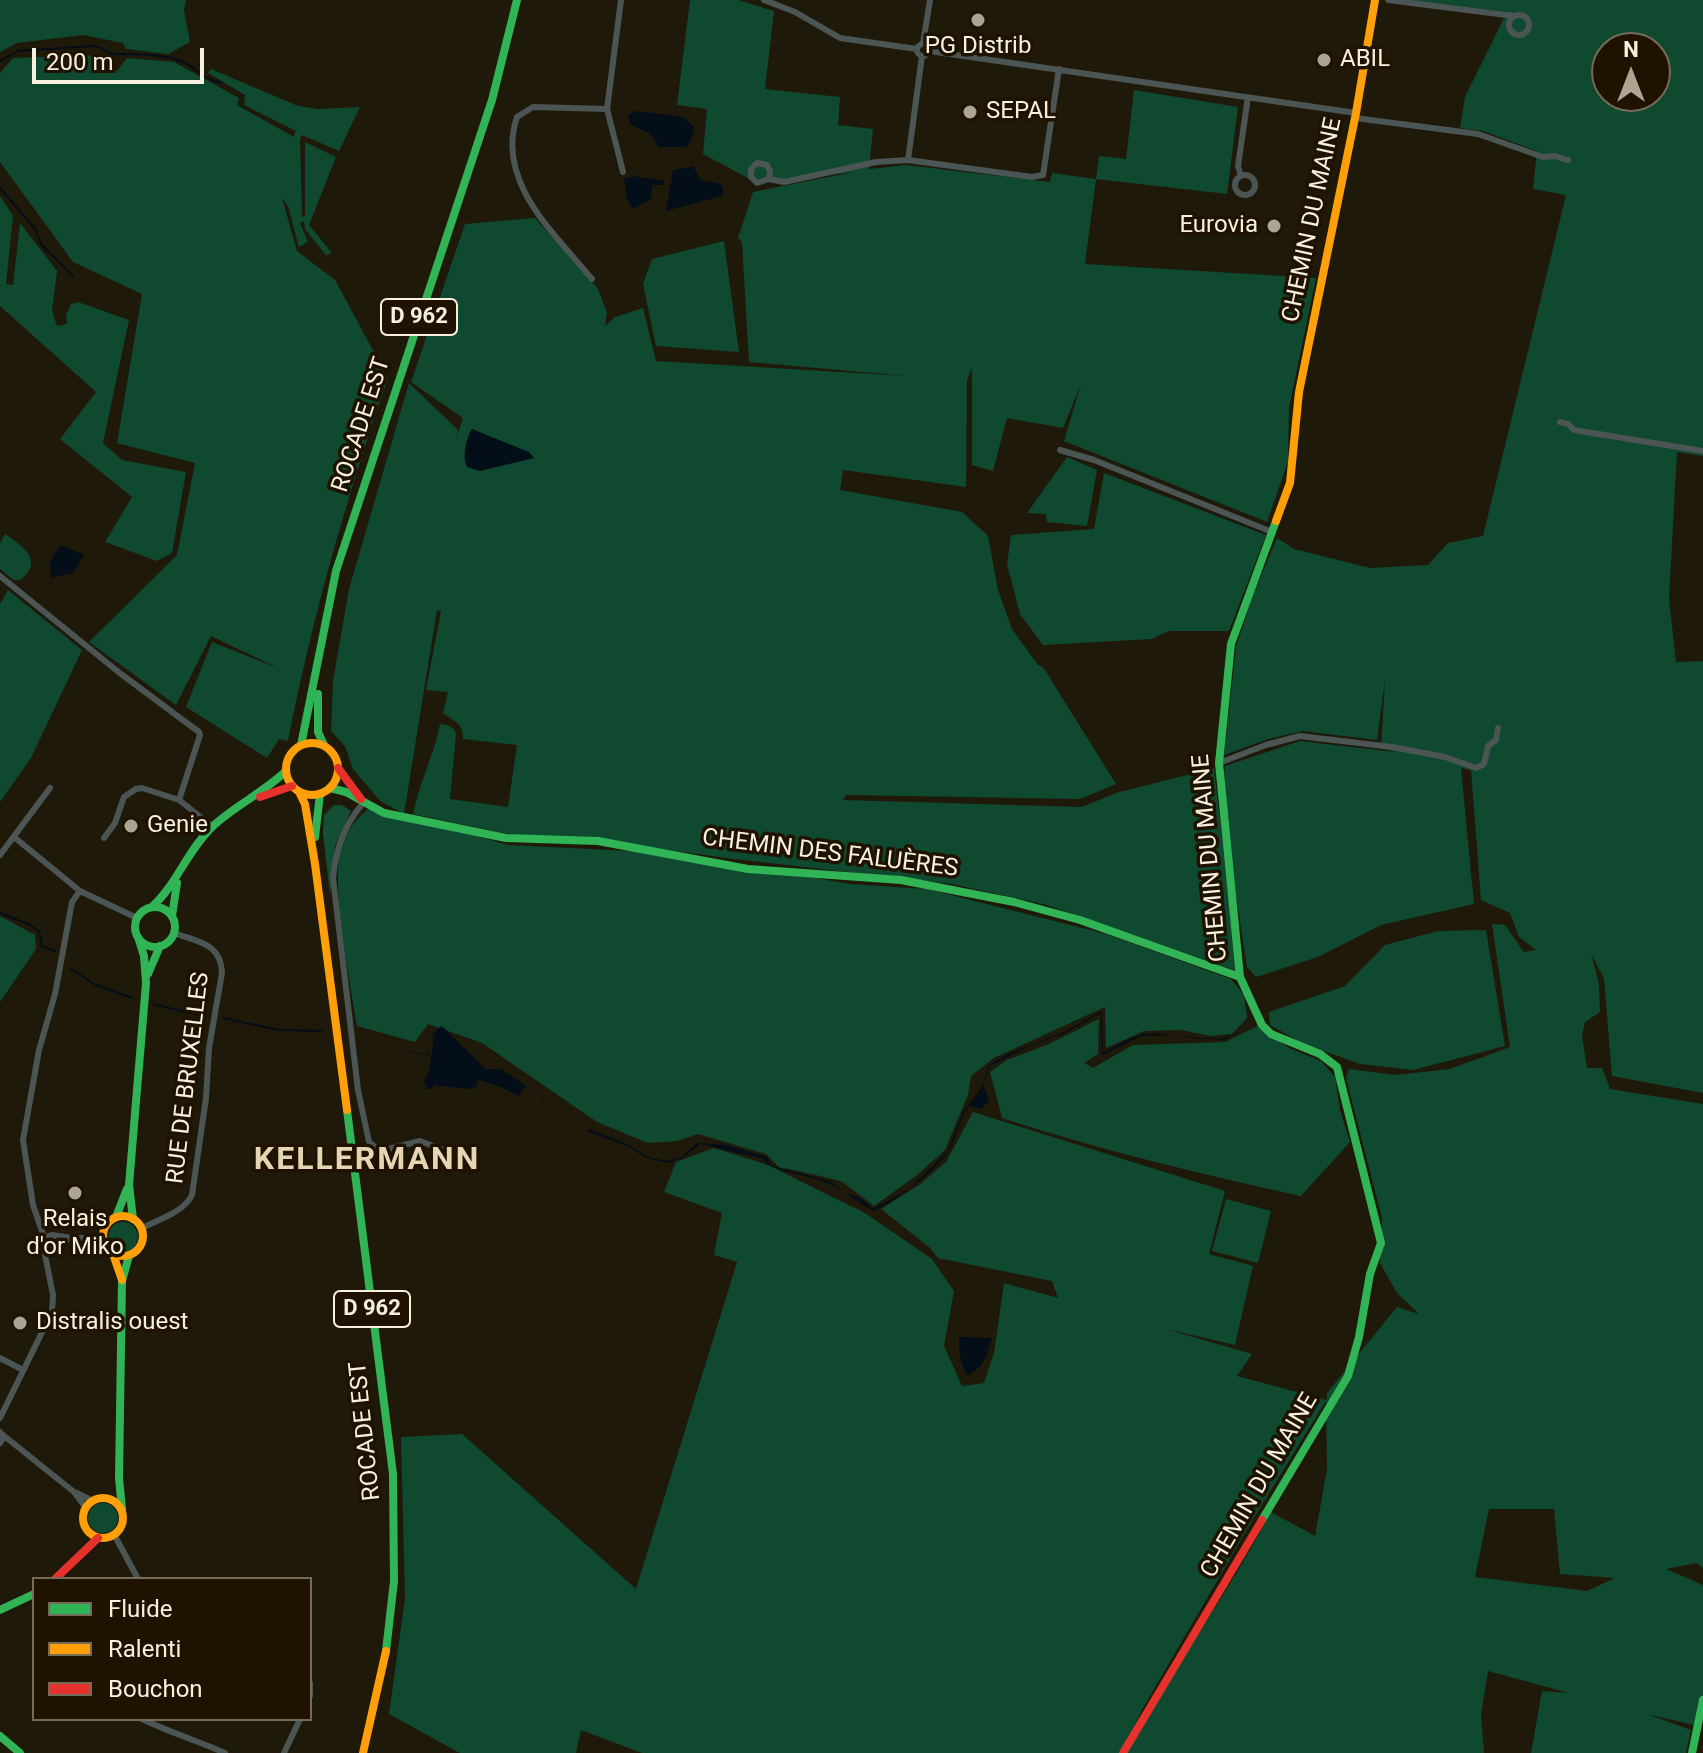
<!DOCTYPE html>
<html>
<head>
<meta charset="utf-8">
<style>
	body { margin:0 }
	#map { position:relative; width:1703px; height:1753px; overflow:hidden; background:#1f190a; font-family:Roboto,sans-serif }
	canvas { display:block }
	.legend { position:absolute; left:32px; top:1577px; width:280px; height:144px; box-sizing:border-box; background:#1f1300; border:2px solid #766b59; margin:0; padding:10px 14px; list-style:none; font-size:24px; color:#f8f0df }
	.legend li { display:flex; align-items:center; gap:16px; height:40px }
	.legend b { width:40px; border:2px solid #766b59 }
	.north { position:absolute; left:1591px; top:32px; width:80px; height:80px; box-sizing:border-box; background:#1f1300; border:2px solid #766b59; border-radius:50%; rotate:0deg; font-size:22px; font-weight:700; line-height:32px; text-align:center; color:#f8f0df }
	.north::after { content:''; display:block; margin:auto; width:28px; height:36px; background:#aca594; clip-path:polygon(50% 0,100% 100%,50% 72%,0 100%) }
	.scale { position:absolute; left:32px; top:48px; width:172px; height:36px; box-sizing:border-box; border:4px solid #f8f0df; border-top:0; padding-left:10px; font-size:24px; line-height:28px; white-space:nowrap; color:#f8f0df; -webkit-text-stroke:6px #1f1300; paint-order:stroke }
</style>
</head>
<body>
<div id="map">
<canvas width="1703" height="1753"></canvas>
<ul class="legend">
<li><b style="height:10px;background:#30b455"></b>Fluide</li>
<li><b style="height:10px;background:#ff9f0a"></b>Ralenti</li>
<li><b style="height:10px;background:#e5322d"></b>Bouchon</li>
</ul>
<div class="north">N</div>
<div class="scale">200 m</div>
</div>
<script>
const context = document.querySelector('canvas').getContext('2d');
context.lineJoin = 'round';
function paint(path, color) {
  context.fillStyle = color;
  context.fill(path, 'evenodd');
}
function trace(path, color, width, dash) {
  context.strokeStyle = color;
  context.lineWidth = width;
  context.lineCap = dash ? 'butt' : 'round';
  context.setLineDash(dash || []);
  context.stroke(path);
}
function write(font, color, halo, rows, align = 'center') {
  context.font = font + ' Roboto,sans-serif';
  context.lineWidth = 7;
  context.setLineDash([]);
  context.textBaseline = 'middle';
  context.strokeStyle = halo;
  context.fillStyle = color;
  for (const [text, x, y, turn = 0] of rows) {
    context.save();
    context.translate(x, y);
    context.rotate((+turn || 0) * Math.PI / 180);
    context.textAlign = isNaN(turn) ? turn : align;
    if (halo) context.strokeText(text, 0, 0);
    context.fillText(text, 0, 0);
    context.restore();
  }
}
paint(new Path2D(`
	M0,0H186L184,10L190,42L168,54L126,49L123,43L83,35L17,43L0,52Z
	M690,0H738L774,11L765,89L840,97L838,125L873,129L869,169L906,165L1050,182L1052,173L1096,179L1099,156L1126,159L1134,90L1238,107L1227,194L1096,179L1085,264L1316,278L1289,408L1288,462L1267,522L1064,441L1081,384L1063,428L1007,418L993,471L972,465V368L967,380L966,487L843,470L840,490L962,512L988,536L998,590L1012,629L1038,665L1043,667L1116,784L1080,799L846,795L843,800L1082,807L1116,793L1214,768L1237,971L1047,905L952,884L734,859L564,836H518L413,814C419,783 434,756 440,724C448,725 454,726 456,734L450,799L508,807L517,745L463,739C464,724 454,721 443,713L448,692L426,690L441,611L437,610L404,814L380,801L353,769L345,746L331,731L333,681L349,589L409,383L458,430L456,439L463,418L411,382L465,224L535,218L598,289L607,313L605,326L615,317L643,308L656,361L907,376L749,362L742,242L738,238L753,192L853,172L757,183L703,154L707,109L677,105Z
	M1410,0H1703V456L1677,452L1669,599L1676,662L1703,661V1093L1612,1076L1604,979L1591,953L1599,984L1600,1012L1585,1022L1582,1036L1587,1068H1602L1610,1089L1703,1104V1568L1696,1563L1666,1569L1703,1585V1704L1698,1726L1647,1714L1691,1730L1686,1753H1531L1542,1691L1569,1693L1488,1671L1481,1715L1484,1753H1124C1172,1672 1227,1595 1271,1512L1315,1536L1327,1469L1326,1401L1255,1516L1143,1708L1122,1753H642L581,1730L576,1753H460L389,1714L405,1598L401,1437L462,1434L636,1589L737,1262L714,1255L722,1213L664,1192L676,1162L714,1148L768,1165L865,1213L932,1259L954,1291L944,1346L962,1386L984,1383L994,1353L1004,1283L1058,1298L1052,1281L938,1258L930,1248L881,1209L919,1185L946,1162L973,1112L1225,1191L1209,1254L1253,1266L1235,1345L1166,1329L1252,1354L1237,1376L1327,1400V1393L1397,1307L1419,1314L1397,1293L1380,1263L1382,1218L1346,1078L1349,1069L1396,1075L1450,1069L1510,1047L1492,924L1505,925L1524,952L1536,950L1519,937L1510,913L1481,900L1471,770L1461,768L1474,904L1381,925L1318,957L1256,977L1247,967L1222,803L1225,766L1300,741L1395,752L1381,748L1385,680L1377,740L1303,731L1268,739L1224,755L1236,647L1253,595L1277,538L1294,549L1370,568L1428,565L1448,543L1483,536L1566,195L1533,189L1537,151L1483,131L1460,128L1465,97L1507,12ZM1607,48H1655V96H1607ZM1489,1509H1554L1560,1574L1615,1578L1587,1591L1475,1577Z
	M93,55L106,61L112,72L117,71L127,58L174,62L239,98L237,105L294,137L296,131L244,105L245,95L208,73L211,69L298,106L318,109L360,107L339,151L302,135L300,139L302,217L305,216V142L336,157L309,225L332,253L326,255L305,229L304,221L300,223L308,242L299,247L288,206L282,198L297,251L335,280L388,378C347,496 312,618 288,741L279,739L267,758L186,707L212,642L280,669L211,636L176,705L89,642L177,555L195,463L117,443L142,294L73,262L0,162V73L13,58Z
	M0,196L13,216L6,284L13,285L20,223L57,271L52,311L57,326L67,324L66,315L71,304L78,302L129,320L103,443L122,460L186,472L172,553L157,561L105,542L132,497L60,439L96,392L0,306Z
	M724,241L739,352L656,346L643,284L652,259Z
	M1067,457L1097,470L1087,526L1047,522L1046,514L1027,513Z
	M1104,473L1266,535L1229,631H1169L1152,639L1043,645L1020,614L1007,564L1011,535L1094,529Z
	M5,534C23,546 45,561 20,580H14L0,569V543Z
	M8,590L82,650L31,758L0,802V604Z
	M372,806L508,845L672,853L850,884L927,889L1106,934L1231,979L1244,995L1247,1018L1232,1034L1211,1036L1181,1030L1144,1031L1106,1048L1105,1007L994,1058L971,1076L968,1095L945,1150L916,1176L874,1206L841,1181L785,1168L783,1171L766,1154L698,1134L677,1141L648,1143L597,1122L482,1043L428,1024L415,1042L357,1026C351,985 329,880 342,845C348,828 358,816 372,806Z
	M0,916L35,935L36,949L0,1002Z
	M1486,930L1505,1046L1413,1070L1360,1064L1302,1043L1270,1025L1269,1012L1345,986L1385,945L1438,931Z
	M1099,1019L1098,1054L1084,1063L1093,1068L1133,1045L1225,1042L1257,1026L1289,1048L1321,1061L1335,1077L1340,1110L1350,1142L1301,1196C1200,1174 1100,1150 1002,1118L990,1072L1007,1060L1049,1044Z
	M1226,1199L1271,1211L1258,1263L1212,1251Z
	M108 1237a15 15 0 1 1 30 0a15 15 0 1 1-30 0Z
	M88 1518a15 15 0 1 1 30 0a15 15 0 1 1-30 0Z`), '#0e4930');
paint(new Path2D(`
	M334,805H342L351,811L335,846L330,894L323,833L324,815Z`), '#124f35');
paint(new Path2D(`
	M636,111L683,117L694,127L691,141L686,147H659L649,133L631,125L628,115Z
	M693,166C706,189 699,177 721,184L724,193L722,196L666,211L673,170Z
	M633,176L664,181V185H652L651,199L635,208L632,207L627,199L624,179Z
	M472,429L529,452L534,458L480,471L467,467C462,458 466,437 472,429Z
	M60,545L84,555L73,573L51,578L50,562Z
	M1102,1011L1103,1053C1116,1046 1130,1037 1144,1034C1168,1031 1202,1043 1222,1038C1228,1037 1235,1033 1240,1031L1223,1040L1174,1035L1142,1036L1102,1055L1101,1013L1063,1034L1025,1048L990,1066L983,1083L989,1101L981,1109L969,1106C960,1118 957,1134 951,1147C940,1169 895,1202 873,1211C856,1201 838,1186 819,1180C801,1174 782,1173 765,1163L764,1159L700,1144L683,1158L668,1163L647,1158L627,1146L589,1132L587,1128L629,1145L648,1157L667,1161L682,1157L697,1143L727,1145L767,1157L770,1165L832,1182L843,1192L862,1199L873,1209L909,1189L948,1151L963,1112L981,1089L989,1065L1010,1053L1062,1033Z
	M442,1026L486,1069H501L542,1096L546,1105L585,1125L546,1105L541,1096L526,1086L518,1096L501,1087L479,1080L476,1087L466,1089L434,1085L432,1089H427L424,1079L429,1072L434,1035L430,1039L428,1056L360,1040L427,1055C430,1042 430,1033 442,1026Z
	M959,1337L992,1338C986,1357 987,1363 968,1376C960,1367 959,1350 959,1337Z`), '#030e19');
trace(new Path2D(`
	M0,61L18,51L92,46L101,48L110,54C131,54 160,53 181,61C195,66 205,82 221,82
	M0,188L35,229L41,244L73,276
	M0,913L28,924L39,931L42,946L55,951
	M71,969L94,984L132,998
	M153,1004L206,1017
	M223,1018L279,1030L321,1031`), '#030e19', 2);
trace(new Path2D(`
	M764,0L795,12L840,38L917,49
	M1388,0L1514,16
	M1509 25a10 10 0 1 1 20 0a10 10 0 1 1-20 0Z
	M923,43L930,0
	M917 50a6 6 0 1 1 12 0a6 6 0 1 1-12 0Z
	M929,51L1356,113
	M607,109L623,172
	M1355,118L1478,134L1543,157L1555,156L1568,160
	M908,160L1032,177L1043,175L1059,69
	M1235 185a10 10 0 1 1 20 0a10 10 0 1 1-20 0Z
	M1241,176L1238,166L1248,97
	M769,179L770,171L767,165L757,163L751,169V177L757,183L769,179L784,182L876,162L908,160L922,56
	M592,279C555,234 495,182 517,117L533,107L607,109L621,0
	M1560,422L1568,424L1574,430L1703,451
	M1060,450L1094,460L1272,532
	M0,576L121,674L199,732L200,735L179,800
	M1219,763L1266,745L1300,736L1392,747L1445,757L1476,768L1484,764L1488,746L1496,740L1498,728
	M364,802C344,825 336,848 333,878L358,1090L369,1142L380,1151L420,1141L460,1156
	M14,837L80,891L137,918
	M104,838L115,823L124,797L136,789L142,788L179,800L212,826
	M0,855L50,788
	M142,1228C159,1219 183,1213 192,1195L206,1098L209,1048L222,973C221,943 198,942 174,933
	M52,1235L72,1238H103
	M44,1237L33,1205L23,1140L39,1050L55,994L72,902L80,891
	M54,1245L55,1241L52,1235L43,1238V1245L49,1248L72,1238
	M0,1358L23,1370
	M0,1418L52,1312L53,1295L43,1245
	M0,1432L4,1437L0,1443
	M3,1435L74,1492L86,1508
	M77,1493L93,1501
	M115,1536L138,1579
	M310,1683V1696
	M142,1719C169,1732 198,1741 225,1753
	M284,1753L300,1719`), '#4b5554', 6);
trace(new Path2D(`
	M318,694V732L324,745
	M301,745L336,571L492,100L517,0
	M330,788L346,792L384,813L506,838L598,841L748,869L901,880L1014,902L1080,920L1240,977
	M315,837L320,794
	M152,907C177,884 187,851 212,827C234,806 263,793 286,771
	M135 927a20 20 0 1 1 40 0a20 20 0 1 1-40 0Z
	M172,916L177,883
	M148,974L160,946
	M347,1110L393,1474L394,1581L386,1651
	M116,1217L127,1189
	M133,1219L129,1185L146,983L144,956L138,937
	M122,1509L119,1478L122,1281L129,1256
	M1262,1520L1348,1376L1359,1337L1370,1274L1381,1243L1337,1067L1320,1054L1271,1034L1262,1025L1240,977L1219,763L1231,644L1276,521
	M0,1610L34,1594
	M0,1736L20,1753
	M1692,1753L1703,1700`), '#30b455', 8);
trace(new Path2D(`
	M1276,521L1290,483L1299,392L1356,113L1375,0
	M286 769a26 26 0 1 1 52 0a26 26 0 1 1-52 0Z
	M299,792L305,804L315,864L347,1110
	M103 1236a20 20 0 1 1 40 0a20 20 0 1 1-40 0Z
	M113,1254L122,1280
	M83 1518a20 20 0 1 1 40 0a20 20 0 1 1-40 0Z
	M363,1753L386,1651`), '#ff9f0a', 8);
trace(new Path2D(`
	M338,768L361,799
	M260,797L292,786
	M55,1579L98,1538
	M1123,1753L1262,1520`), '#e5322d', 8);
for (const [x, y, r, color] of [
	[978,20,8,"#aca594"],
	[1324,60,8,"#aca594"],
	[970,112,8,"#aca594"],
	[1274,226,8,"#aca594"],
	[131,826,8,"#aca594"],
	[75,1193,8,"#aca594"],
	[20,1323,8,"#aca594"]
]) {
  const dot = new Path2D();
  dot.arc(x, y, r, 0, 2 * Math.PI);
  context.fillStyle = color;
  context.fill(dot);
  trace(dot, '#1f1300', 3);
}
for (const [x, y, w] of [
	[419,317,76],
	[372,1309,76]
]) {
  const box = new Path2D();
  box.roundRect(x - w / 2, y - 18, w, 36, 6);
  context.fillStyle = '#1f1300';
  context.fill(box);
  trace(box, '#f8f0df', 2);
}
write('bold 22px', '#f8f0df', null, [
	["D 962",419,317],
	["D 962",372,1309]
]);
write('24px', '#f8f0df', '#1f1300', [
	["PG Distrib",978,47,"center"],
	["ABIL",1340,60],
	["SEPAL",986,112],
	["Eurovia",1258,226,"right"],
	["Genie",147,826],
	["Relais",75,1220,"center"],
	["d'or Miko",75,1248,"center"],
	["Distralis ouest",36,1323]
], 'left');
write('24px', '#f8f0df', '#1f1300', [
	["CHEMIN DU MAINE",1313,220,-78],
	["ROCADE EST",362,425,-72],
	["CHEMIN DES FALUÈRES",830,854,7],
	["CHEMIN DU MAINE",1211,858,-95],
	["RUE DE BRUXELLES",189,1078,-83],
	["ROCADE EST",366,1431,-96],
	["CHEMIN DU MAINE",1260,1486,-60]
]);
context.letterSpacing = '2px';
write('bold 32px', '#e4d5b3', '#1f1300', [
	["KELLERMANN",367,1161]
]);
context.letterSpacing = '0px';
</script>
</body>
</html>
